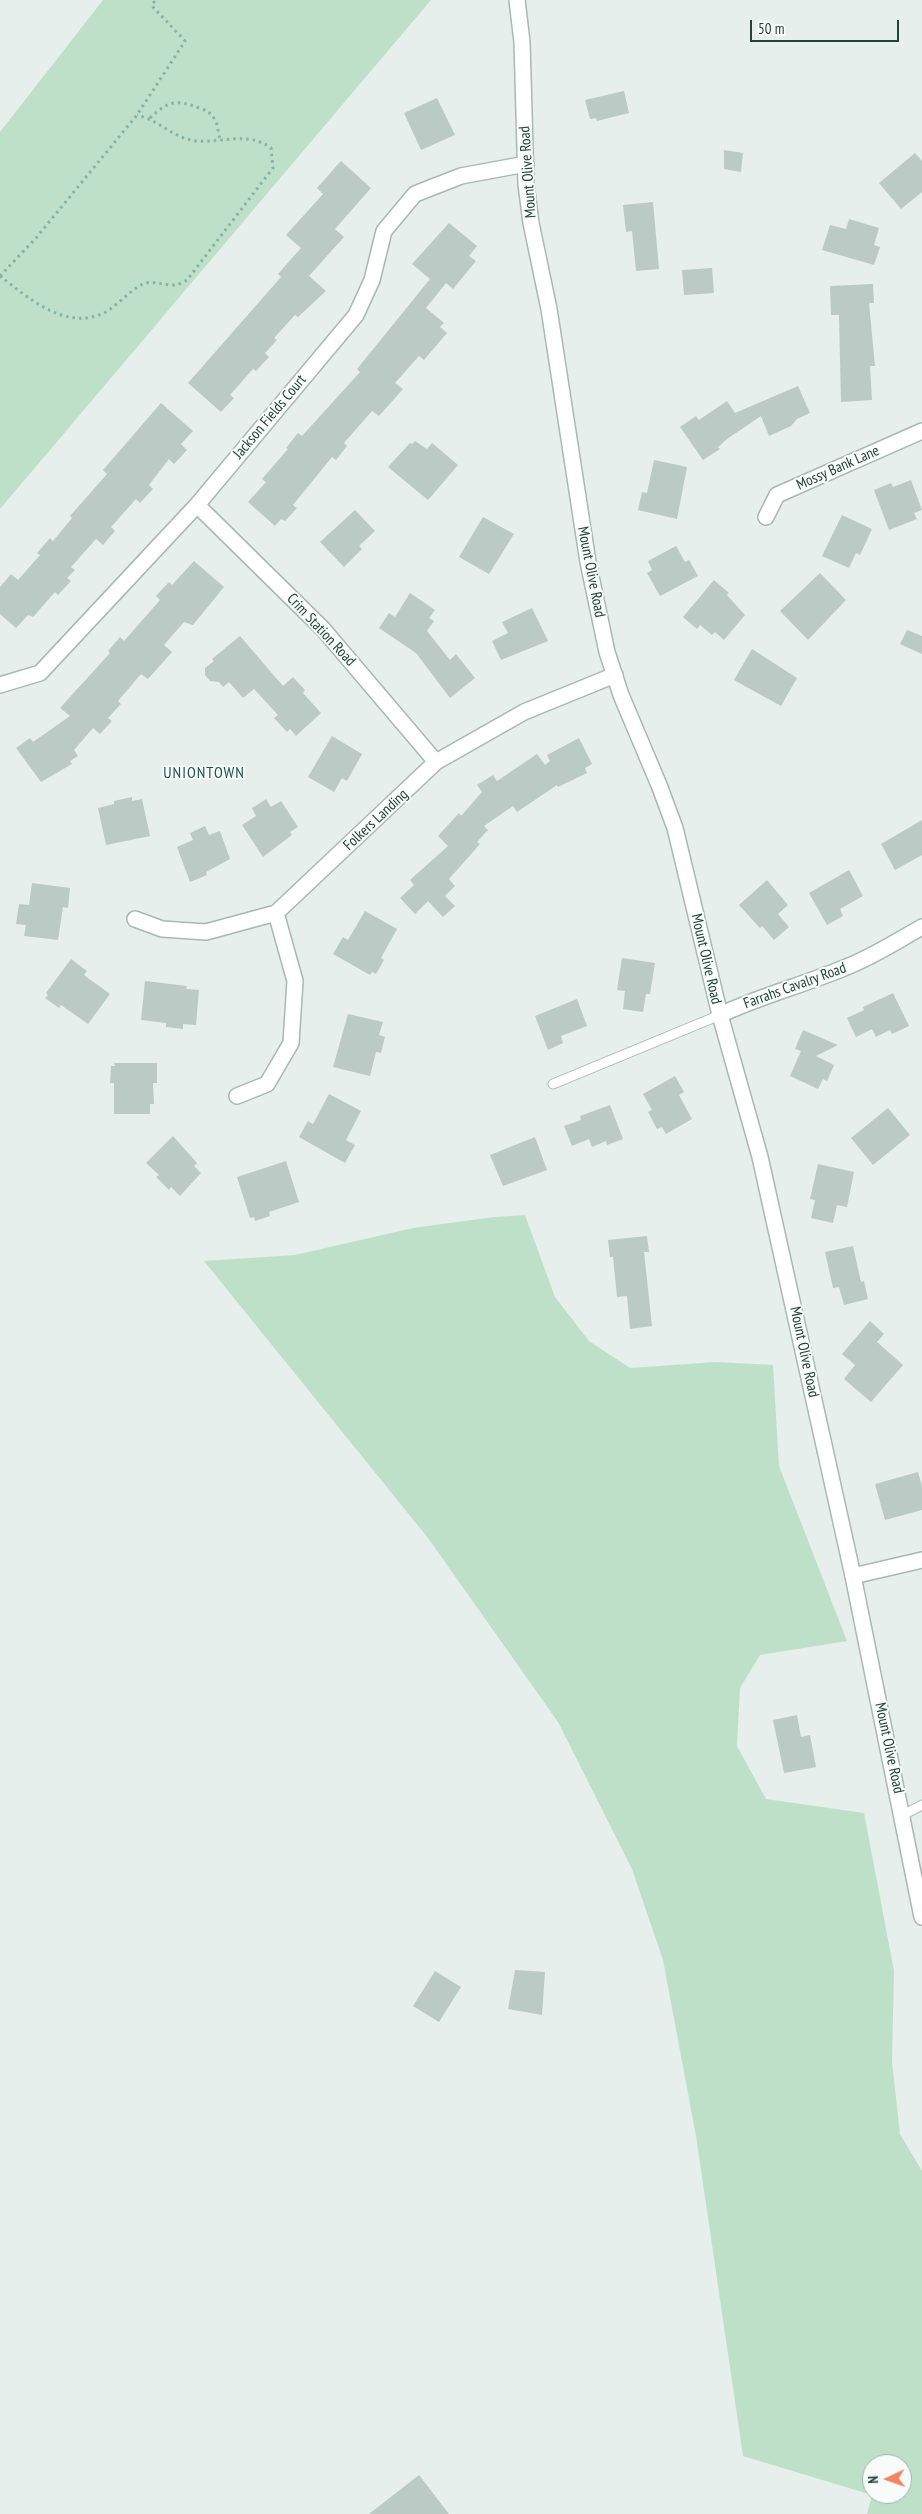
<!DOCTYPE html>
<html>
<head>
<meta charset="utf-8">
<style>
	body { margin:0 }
	#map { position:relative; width:922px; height:2514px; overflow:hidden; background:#e6efeb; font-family:"PT Sans Narrow",sans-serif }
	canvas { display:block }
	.north { position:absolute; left:862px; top:2454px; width:50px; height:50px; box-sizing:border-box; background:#f7fbf9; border:1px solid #a3b1ad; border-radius:50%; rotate:267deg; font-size:14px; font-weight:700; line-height:20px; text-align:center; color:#24423a }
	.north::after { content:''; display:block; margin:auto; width:18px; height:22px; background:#f4845f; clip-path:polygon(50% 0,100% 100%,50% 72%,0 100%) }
	.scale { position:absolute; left:750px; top:20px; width:149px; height:22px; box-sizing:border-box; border:2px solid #24423a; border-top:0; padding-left:6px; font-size:15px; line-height:18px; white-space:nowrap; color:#24423a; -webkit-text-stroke:4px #f7fbf9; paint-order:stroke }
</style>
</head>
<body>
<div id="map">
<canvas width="922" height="2514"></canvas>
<div class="north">N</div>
<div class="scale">50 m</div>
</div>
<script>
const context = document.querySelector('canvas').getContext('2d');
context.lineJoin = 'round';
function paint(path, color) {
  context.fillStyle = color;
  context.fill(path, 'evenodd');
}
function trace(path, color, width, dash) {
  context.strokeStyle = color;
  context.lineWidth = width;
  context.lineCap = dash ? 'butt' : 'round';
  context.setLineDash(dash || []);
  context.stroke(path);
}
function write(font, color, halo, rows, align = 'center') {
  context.font = font + ' "PT Sans Narrow",sans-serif';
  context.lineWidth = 4;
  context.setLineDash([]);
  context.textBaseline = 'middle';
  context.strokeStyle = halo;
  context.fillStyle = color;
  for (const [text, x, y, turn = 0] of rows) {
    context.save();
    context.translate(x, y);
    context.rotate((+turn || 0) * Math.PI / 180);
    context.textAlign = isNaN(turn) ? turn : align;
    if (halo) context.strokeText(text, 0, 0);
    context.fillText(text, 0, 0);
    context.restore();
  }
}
paint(new Path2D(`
	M103,0H431L0,509V132Z
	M525,1215L555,1297L589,1341L630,1368L716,1362L773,1365L779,1466L847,1641L760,1655L740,1688L737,1746L766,1799L864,1813L894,1971L892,2061L900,2134L922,2171V2514H867L872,2495L743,2456L696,2136L663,1960L632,1869L558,1722L428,1538L204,1261L295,1255L413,1228L494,1217ZM872,2464H902V2494H872Z`), '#bfe0c8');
paint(new Path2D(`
	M624,91L629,113L597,121L596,118L590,119L585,100Z
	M437,98L455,135L421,150L404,113Z
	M724,150L743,153L741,172L724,169Z
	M915,153L922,161V192L901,209L879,183Z
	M341,161L371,188L335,229L344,237L309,276L326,291L298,317L295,315L274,338L277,340L265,353L269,357L256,371L253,369L230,395L234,398L221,412L188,383L281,277L278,274L301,248L286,235L323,194L317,188Z
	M653,202L659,269L636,271L632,231L626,232L623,205Z
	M849,219L879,228L874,245L880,247L874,265L822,250L830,225L846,229Z
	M449,223L477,246L469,256L476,261L453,289L446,283L426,308L444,323L440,327L447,333L424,360L419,356L395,383L403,389L379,416L372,411L344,443L347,446L336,460L332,457L293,505L297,508L285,521L281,519L275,526L248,502L266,482L262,479L288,449L286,448L298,433L302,436L360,372L357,369L430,279L412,264Z
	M712,268L714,293L684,295L682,270Z
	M873,284L874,303H869L875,366H870L872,400L841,402L839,315H831L830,286Z
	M798,386L810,413L797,419L791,426L769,436L761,416L727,439L718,447L720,449L703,460L680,427L696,416L699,420L727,401L735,413Z
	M161,403L193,431L181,444L187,450L174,464L169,459L149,485L153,489L140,503L136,499L111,527L115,531L103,545L96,539L71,567L75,570L67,578L71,581L58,595L55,592L33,617L28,615L16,628L0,614V587L11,574L18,580L40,555L37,553L50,538L53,541L72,518L70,516L107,474L103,470Z
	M415,441L427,449L432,443L458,465L428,500L388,467L410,443L412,444Z
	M654,460L687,467L677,519L638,510L642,492L647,493Z
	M911,480L922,510L914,513L917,519L889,530L874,490L891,483L893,487Z
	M355,510L375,531L359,546L362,549L344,567L320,542Z
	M842,515L872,529L860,555L856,553L849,568L822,556Z
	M483,517L514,534L489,574L459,557Z
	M676,546L685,562L689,560L698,576L660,596L647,573L652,570L648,561Z
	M194,561L224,587L193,625L184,622L164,645L172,652L148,679L141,674L118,701L121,704L108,718L112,721L100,734L93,728L74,750L78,756L70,761L72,764L41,782L16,748L30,738L33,742L70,716L60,708L110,653L108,651L120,637L124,641L160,600L156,596L169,582L172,585Z
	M820,573L846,600L808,640L780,611Z
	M714,580L729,593L727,595L745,615L724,640L715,632L712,635L700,625L697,629L683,617Z
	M410,593L435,610L429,618L434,621L427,631L450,660L456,654L475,678L450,698L416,653L379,628L389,613L395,617Z
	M532,608L548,641L501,660L492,641L508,633L502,622Z
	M907,630L922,636V654L900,644Z
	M240,636L283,686L293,677L305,690L303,693L321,713L296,736L290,729L287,732L274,718L278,715L254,689L243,698L229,682L223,687L219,682L210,681L205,675V668L214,661L212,659Z
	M752,649L797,678L781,706L734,680Z
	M332,736L362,754L347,781L342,778L334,792L308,777Z
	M579,738L592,764L585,768L587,773L558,787L557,785L517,812L513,806L484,826L488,830L477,842L480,844L449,879L455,886L445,896L455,906L443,917L428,901L415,914L400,898L414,885L410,880L448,846L438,836L459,813L461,816L482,792L477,785L493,775L497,781L537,754L545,765L550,761L547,755Z
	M132,797V801L142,799L150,836L106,845L98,808L114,804V801Z
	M266,799L271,807L281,801L298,827L290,832L292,835L263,857L242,825L256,816L252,808Z
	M922,820V855L895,870L881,844Z
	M205,826L209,835L220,831L230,859L206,872L207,875L190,882L177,847L193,840L190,833Z
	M849,870L863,896L840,909L843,916L827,925L809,893Z
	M767,880L788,905L778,914L789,927L774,940L762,926L760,928L739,905Z
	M32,883L70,888L68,908L63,907L58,940L24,936L26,925L16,924L19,904L29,905Z
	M365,911L397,929L381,958L384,960L376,974L372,972L370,975L333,954L343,937L348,940Z
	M622,958L655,963L650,994H646L643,1012L623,1009L625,991L617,990Z
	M71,959L87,971L84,975L110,994L88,1024L61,1005L59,1008L45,998L48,995L46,993Z
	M145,981L187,986L186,989L199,990L196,1025L183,1024V1029L166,1027V1023L141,1020Z
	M893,993L909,1026L892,1034L890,1030L876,1037L872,1029L856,1037L847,1018L864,1010L863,1007Z
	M577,999L587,1026L561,1036L563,1043L548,1050L535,1016Z
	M348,1014L383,1022L379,1035L385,1037L381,1053L376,1052L370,1076L333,1067Z
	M803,1030L838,1045L816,1056L834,1065L827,1081L823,1079L818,1089L790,1076L801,1051L795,1049Z
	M114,1063H157V1083H153L154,1104H150V1114H114V1083H110L111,1066H115Z
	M675,1076L684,1092L679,1095L692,1119L666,1134L662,1127L657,1129L648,1112L652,1110L643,1094Z
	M329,1094L361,1111L346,1140L355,1145L345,1163L299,1137L308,1121L313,1124Z
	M610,1105L623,1139L607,1145L606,1141L592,1147L589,1139L572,1146L564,1126L581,1120L580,1116Z
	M888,1108L910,1135L873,1165L851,1138Z
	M173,1136L197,1163L194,1166L201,1173L180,1196L171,1187L169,1190L156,1177L159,1175L146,1163Z
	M535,1137L547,1170L503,1186L490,1155Z
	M286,1161L299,1202L269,1212L270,1216L255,1221L254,1217L250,1218L237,1177Z
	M818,1164L854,1172L847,1207L837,1205L833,1223L811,1218L815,1200L810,1199Z
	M647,1236L649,1252H644L652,1326L630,1329L627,1296L617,1297L613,1257H610L608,1240Z
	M853,1246L861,1282L864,1281L868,1299L844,1305L839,1287L833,1288L825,1252Z
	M870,1321L884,1334L877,1342L903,1365L871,1402L844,1379L855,1365L842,1354Z
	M918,1472L922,1486V1510L885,1520L875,1484Z
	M797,1715L801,1737L810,1735L816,1767L784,1773L773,1720Z
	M515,1970L545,1972L542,2015L508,2009Z
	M435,1971L461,1987L439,2022L413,2006Z
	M419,2475L449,2514H369Z`), '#bbcac4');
const service = new Path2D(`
	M553,1084L720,1015
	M903,1815L922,1805`);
const minor = new Path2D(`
	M197,505L323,629L436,762
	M766,517L777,495L922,431
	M0,685L40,673L197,505L356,315L372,280L384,231L415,194L461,176L526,164
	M135,919L162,929L206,932L276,913L436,762L524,712L615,675
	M720,1015C760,996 803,985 844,968C871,958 897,941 922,927
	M237,1096L267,1084L291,1043L295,981L276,913
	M853,1576L922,1560`);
const tertiary = new Path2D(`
	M517,0L522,42L526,184L531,223L549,309L588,562L607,652L621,695L659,785L675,828L720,1015L760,1157L853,1576L922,1917`);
trace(service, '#a8b8b2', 11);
trace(minor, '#a8b8b2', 18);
trace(tertiary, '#a8b8b2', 18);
trace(new Path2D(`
	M150,118C168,101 176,99 199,108C206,110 211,113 215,120C218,125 218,133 220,139
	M0,276C30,299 66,332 106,312C119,304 129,291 143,284C153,280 163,285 173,285C178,286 183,282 187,280L273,168L271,148C248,131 223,143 197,141C174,139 159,120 137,115
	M0,276L36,238L137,115L185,41L152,6L155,0`), '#86b3a5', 3, [2.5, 4]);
trace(service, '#fff', 9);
trace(minor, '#fff', 15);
trace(tertiary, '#fff', 15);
write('15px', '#24423a', '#f7fbf9', [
	["Mount Olive Road",528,172,-94],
	["Jackson Fields Court",270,417,-50],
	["Mossy Bank Lane",838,468,-24],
	["Mount Olive Road",591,572,79],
	["Crim Station Road",321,630,47],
	["Folkers Landing",376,820,-43],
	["Mount Olive Road",706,959,77],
	["Farrahs Cavalry Road",795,986,-20],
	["Mount Olive Road",804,1352,78],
	["Mount Olive Road",889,1748,78]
]);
context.letterSpacing = '1px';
write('16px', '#1f5548', '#f7fbf9', [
	["UNIONTOWN",204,773]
]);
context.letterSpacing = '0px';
</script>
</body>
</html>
